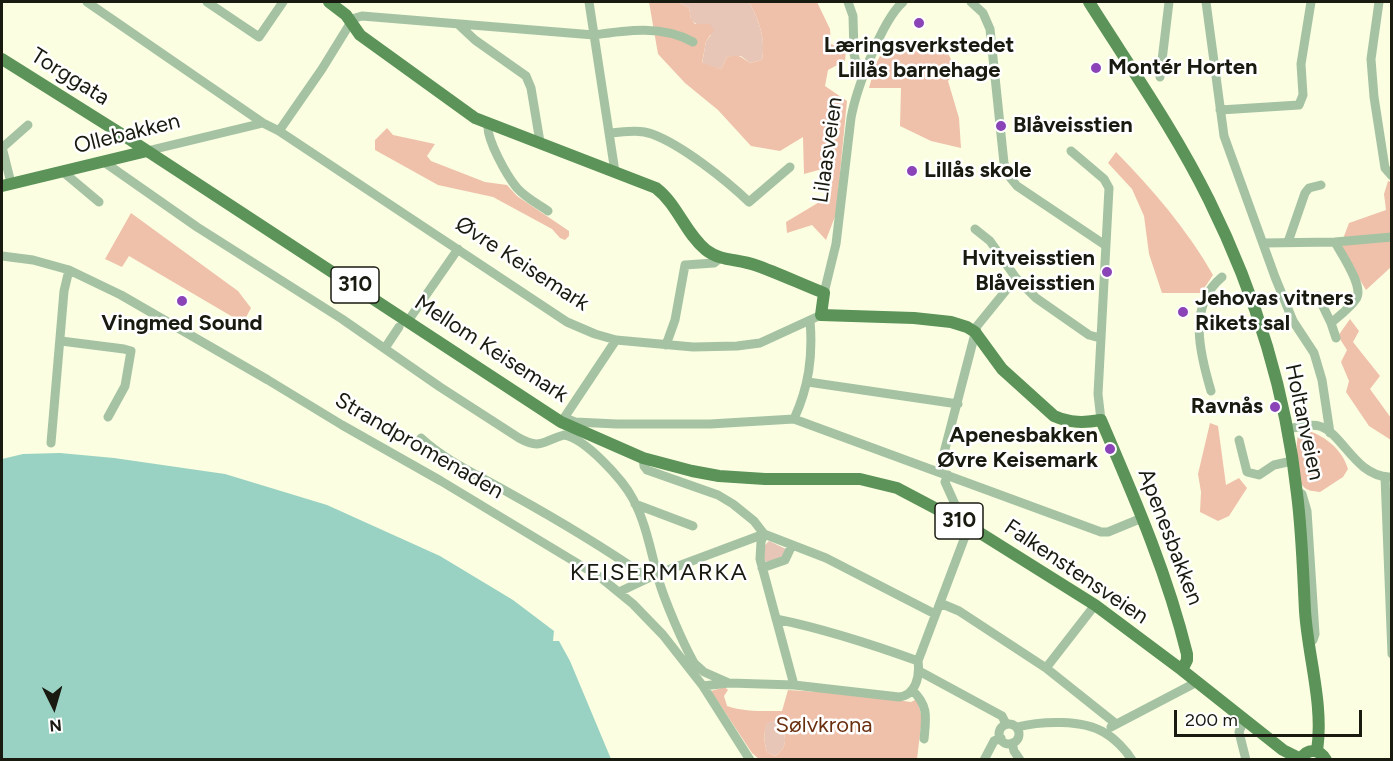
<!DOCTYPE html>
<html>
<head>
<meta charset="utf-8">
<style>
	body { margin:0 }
	#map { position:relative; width:1393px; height:761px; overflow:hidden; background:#fbfee1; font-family:Figtree,sans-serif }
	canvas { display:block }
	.frame { position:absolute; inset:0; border:3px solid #191a10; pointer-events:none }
	.north { position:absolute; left:24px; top:677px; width:60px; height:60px; -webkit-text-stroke:4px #fff; paint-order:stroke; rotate:175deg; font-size:16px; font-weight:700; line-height:24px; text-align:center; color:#191a10 }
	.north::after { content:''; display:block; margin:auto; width:21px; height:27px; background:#191a10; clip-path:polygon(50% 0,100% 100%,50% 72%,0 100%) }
	.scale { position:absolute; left:1174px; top:710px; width:188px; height:27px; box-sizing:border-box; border:3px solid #191a10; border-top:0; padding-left:8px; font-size:18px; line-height:21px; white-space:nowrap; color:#191a10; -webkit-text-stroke:4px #fff; paint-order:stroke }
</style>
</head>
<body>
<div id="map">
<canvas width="1393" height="761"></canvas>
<div class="frame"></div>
<div class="north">N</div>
<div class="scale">200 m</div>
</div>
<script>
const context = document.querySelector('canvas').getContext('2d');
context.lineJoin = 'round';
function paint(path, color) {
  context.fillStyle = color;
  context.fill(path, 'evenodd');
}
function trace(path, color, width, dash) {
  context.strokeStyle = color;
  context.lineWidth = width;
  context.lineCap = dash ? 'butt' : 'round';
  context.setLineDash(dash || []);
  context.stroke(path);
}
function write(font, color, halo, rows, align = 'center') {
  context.font = font + ' Figtree,sans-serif';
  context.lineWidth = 5;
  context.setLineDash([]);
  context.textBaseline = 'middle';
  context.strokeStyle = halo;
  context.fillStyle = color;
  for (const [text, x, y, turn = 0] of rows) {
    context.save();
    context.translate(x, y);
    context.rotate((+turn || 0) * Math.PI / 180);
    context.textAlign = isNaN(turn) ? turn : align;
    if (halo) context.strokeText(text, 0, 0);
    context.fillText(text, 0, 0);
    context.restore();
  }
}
paint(new Path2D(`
	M678,2H749C759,20 766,39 762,60L750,63L741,56L727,57L721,69L702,64L706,41L711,35L691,20L689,8Z
	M769,541L786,549L785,557L766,562L764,559V546Z
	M773,721L780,724C787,736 788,748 775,756L767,752C764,741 763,733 767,722Z`), '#e7c6b7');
paint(new Path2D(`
	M649,2H678L689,8L691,19L695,24H710L714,30L706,41L702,63L721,69L727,57C741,54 740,57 750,63L762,60C766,39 759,20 749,2H817L830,29L831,44L846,50L845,61L828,70L825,86L847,101L836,214L826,240L812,225L787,233L786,222L826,198L822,169L804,174L803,137L780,151L751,146L718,110L685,83L658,54Z
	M902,44L927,46L948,53L956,70L948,81L959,118L961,148L931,141L900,126L901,88H869L875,66L885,46Z
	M387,128L393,135L435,144L427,156L431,161L485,182L507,185L517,196L569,231V236L565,240L560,238L552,229L493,197L438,185L375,150V140Z
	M1116,152C1153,190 1187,229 1213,275L1201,293H1162L1149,254L1144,216L1132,189L1108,163Z
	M1388,181L1391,182V267L1366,290L1349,262L1341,244L1349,223L1386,210L1384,194Z
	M131,213L238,291L251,308L243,323L129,256L122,267L105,259Z
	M1350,319L1359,331L1353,342L1380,376L1370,389L1391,418V440L1369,426L1346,392L1349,381L1341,362L1347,350L1338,336Z
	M1210,423L1218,426L1226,485L1239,478L1247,488L1229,516L1218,521L1200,512L1201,492L1198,474Z
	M1309,431C1327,437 1343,451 1348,469L1343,477L1320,492C1313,491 1306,491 1302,485C1297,477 1295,445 1298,436Z
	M725,687L728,690L724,696L727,706C744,712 764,711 782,711L788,690L852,694L911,702L917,699L922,718L917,759H759L752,753L711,691ZM773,721L780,724C787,736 788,748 775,756L767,752C764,741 763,734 767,723Z`), '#efc0aa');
paint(new Path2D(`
	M60,453L114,458L225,474L327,505L440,556L513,600L554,631L553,641H559L570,661L611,759H2V459L23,454Z`), '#99d2c2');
trace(new Path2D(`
	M87,2L263,123L279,131L567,322L595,334L616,340L693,347L737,346L760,343L821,315
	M207,2L259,37L283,2
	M589,2L615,172
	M848,2L853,16L854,54L856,62L866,69
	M971,2L983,13L990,29L1004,163L1008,175L1017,186L1105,245
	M1206,2L1224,136L1275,277L1293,321L1314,353L1322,380L1330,433
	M1379,2L1371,59L1374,97L1385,168L1392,176
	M459,25L475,40L526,76L531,88L540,142
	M1160,77L1169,2
	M1220,110L1299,105L1303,95L1301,64L1311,2
	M488,124C486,139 507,176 517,188C526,198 538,204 548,211
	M279,131L322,69L351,22L355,18L362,16L594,35C627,30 663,25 693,42
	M610,133C624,132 639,129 652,134C682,145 726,180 749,202L790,167
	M2,147L11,183
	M2,148L28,125
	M147,151L263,123
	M1071,151L1104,179L1109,188L1098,394L1101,420
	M104,162L197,227L342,319L440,387L519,438C541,450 542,441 564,435C585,438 623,480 633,499C646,523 651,552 658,578C665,602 682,641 694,663L704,672L729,683
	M62,171L99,202
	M975,229L990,241L1016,278L1036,298L1089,335L1100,338
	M1288,242L1305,193L1309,188L1321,185
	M1335,242L1392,237
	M1263,243L1335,242C1341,254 1365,287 1356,299C1350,308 1339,316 1331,323
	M2,256L33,260L69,270L121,295L268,380L342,425L441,481L600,577L633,604L663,635L703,686L750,760
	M824,293L836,244L851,118C856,90 882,20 903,2
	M1318,296L1331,323L1336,338
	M408,321L458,249
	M61,341L124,349L131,351L125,386L108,417
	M666,345L675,320L685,265L714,263L720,258
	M385,348L399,327
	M808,382L958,404
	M1211,391C1200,354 1187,306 1222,277
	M564,418L616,340
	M565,418L575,422L617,424H710L794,419C809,386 813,356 810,320
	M794,419L1101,532H1108L1142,518
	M1286,429C1296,428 1310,423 1319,426C1342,432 1355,476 1389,477
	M421,438C447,462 480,476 511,494C558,520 603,547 648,578
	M1239,440L1247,472L1259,475L1274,465L1292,461
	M51,443L64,291L69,270
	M643,458L644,466L647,470L718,495L733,504L754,521L764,534L826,558L935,614
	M939,472L977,326L1016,278
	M948,475L945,482L958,511L955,518
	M1385,477L1392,654
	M1297,492L1302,494L1307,511L1315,634L1313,640L1308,641
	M635,504L693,526
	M764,534L761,542L760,559L794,685
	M762,568L785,560L792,545
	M619,592L657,574L764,534
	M940,603L959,611L1046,668L1115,723
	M776,619C825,629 871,644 918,661
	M1046,668L1095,605
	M919,671L1002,716L1006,724
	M703,686L729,683L794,685L899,697C916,695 920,676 918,661L969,526
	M912,690C929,706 926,718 924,739
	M1244,720L1239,732L1246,760
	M999 734a10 10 0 1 1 20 0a10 10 0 1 1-20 0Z
	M1017,727C1041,721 1083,719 1105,733C1114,738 1126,750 1132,760
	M1111,727L1197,682
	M1012,743L1014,751L1020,760
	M984,760L994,741L1001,738`), '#a5c3a3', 9);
trace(new Path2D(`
	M329,2L346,15L360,35L475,118L656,188C678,205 685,233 706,250C720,261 738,259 755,265C778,273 801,284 824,293L821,315L914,318L951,322L967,327L975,332L1002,369L1054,416C1070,423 1084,423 1101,420C1134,497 1167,572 1187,654V660L1182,670
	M1089,2C1130,67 1175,131 1209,200C1254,291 1286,392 1297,494C1302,533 1303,572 1305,611C1308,657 1324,705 1317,751
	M2,59L123,135L561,422L643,458L692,471L719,476L765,479H860L897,488L969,526L1095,605L1182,670L1283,750L1301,759
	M2,186L147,151
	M1300,760C1307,748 1319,748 1326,760`), '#5b9359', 12);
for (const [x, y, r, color] of [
	[919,23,6,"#8a44b7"],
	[1096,68,6,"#8a44b7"],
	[1001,126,6,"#8a44b7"],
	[912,171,6,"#8a44b7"],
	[1107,272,6,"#8a44b7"],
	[182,301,6,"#8a44b7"],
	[1183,312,6,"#8a44b7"],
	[1275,407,6,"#8a44b7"],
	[1110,449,6,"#8a44b7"]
]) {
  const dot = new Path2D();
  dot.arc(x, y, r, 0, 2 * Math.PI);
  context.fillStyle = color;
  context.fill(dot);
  trace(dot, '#fff', 2);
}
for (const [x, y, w] of [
	[355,285,48],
	[959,521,48]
]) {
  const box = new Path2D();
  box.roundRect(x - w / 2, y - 18, w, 36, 4.5);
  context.fillStyle = '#fff';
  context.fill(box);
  trace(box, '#191a10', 1.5);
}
write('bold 21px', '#191a10', null, [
	["310",355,285],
	["310",959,521]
]);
write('bold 22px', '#191a10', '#fff', [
	["Læringsverkstedet",919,46,"center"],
	["Lillås barnehage",919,71,"center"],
	["Montér Horten",1108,68],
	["Blåveisstien",1013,126],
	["Lillås skole",924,171],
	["Hvitveisstien",1095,259,"right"],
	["Blåveisstien",1095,284,"right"],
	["Jehovas vitners",1195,299],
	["Rikets sal",1195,324],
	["Vingmed Sound",182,324,"center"],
	["Ravnås",1263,407,"right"],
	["Apenesbakken",1098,436,"right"],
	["Øvre Keisemark",1098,461,"right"]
], 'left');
write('22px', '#191a10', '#fff', [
	["Torggata",70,77,32],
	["Ollebakken",127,134,-14],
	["Lilaasveien",828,150,-82],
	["Øvre Keisemark",522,264,33],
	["Mellom Keisemark",491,349,33],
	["Holtanveien",1304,422,78],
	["Strandpromenaden",419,446,30],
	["Apenesbakken",1170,537,69],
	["Falkenstensveien",1076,572,34]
]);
write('22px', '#6a3010', '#fff', [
	["Sølvkrona",824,726]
]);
context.letterSpacing = '1.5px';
write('24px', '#191a10', '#fff', [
	["KEISERMARKA",659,573]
]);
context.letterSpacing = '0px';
</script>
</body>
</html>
